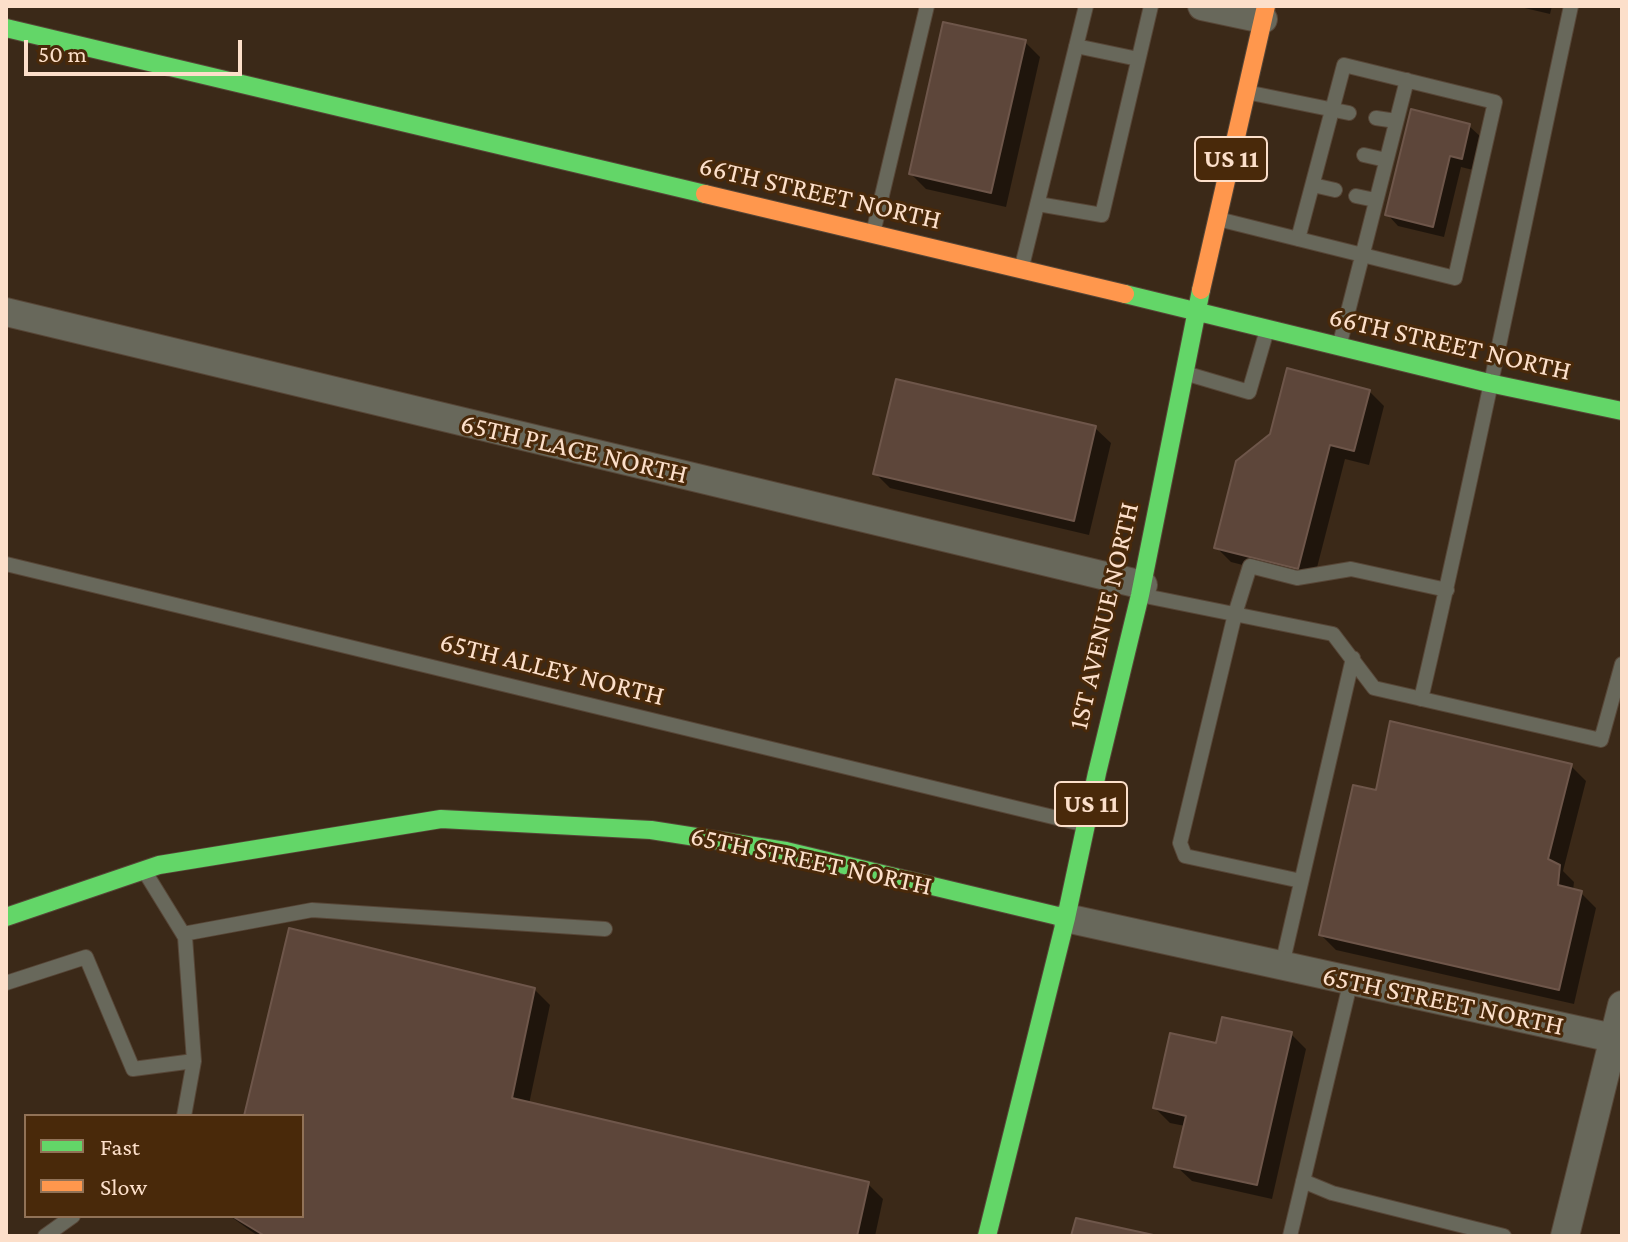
<!DOCTYPE html>
<html>
<head>
<meta charset="utf-8">
<style>
	body { margin:0 }
	#map { position:relative; width:1628px; height:1242px; overflow:hidden; background:#3b2918; font-family:"Crimson Pro",serif }
	canvas { display:block }
	.frame { position:absolute; inset:0; border:8px solid #fcdfca; pointer-events:none }
	.legend { position:absolute; left:24px; top:1114px; width:280px; height:104px; box-sizing:border-box; background:#49290a; border:2px solid #917257; margin:0; padding:10px 14px; list-style:none; font-size:24px; color:#fcdfca }
	.legend li { display:flex; align-items:center; gap:16px; height:40px }
	.legend b { width:40px; border:2px solid #917257 }
	.scale { position:absolute; left:24px; top:40px; width:218px; height:36px; box-sizing:border-box; border:4px solid #fcdfca; border-top:0; padding-left:10px; font-size:24px; line-height:28px; white-space:nowrap; color:#fcdfca; -webkit-text-stroke:6px #49290a; paint-order:stroke }
</style>
</head>
<body>
<div id="map">
<canvas width="1628" height="1242"></canvas>
<div class="frame"></div>
<ul class="legend">
<li><b style="height:10px;background:#63d668"></b>Fast</li>
<li><b style="height:10px;background:#ff974d"></b>Slow</li>
</ul>
<div class="scale">50 m</div>
</div>
<script>
const context = document.querySelector('canvas').getContext('2d');
context.lineJoin = 'round';
function paint(path, color) {
  context.fillStyle = color;
  context.fill(path, 'evenodd');
}
function trace(path, color, width, dash) {
  context.strokeStyle = color;
  context.lineWidth = width;
  context.lineCap = dash ? 'butt' : 'round';
  context.setLineDash(dash || []);
  context.stroke(path);
}
function write(font, color, halo, rows, align = 'center') {
  context.font = font + ' "Crimson Pro",serif';
  context.lineWidth = 6;
  context.setLineDash([]);
  context.textBaseline = 'middle';
  context.strokeStyle = halo;
  context.fillStyle = color;
  for (const [text, x, y, turn = 0] of rows) {
    context.save();
    context.translate(x, y);
    context.rotate((+turn || 0) * Math.PI / 180);
    context.textAlign = isNaN(turn) ? turn : align;
    if (halo) context.strokeText(text, 0, 0);
    context.fillText(text, 0, 0);
    context.restore();
  }
}
paint(new Path2D(`
	M1516,6H1552L1550,14Z
	M1025,42L1040,57L1006,207L926,189L911,174Z
	M1469,126L1481,137L1473,170L1461,167L1444,237L1398,226L1387,214Z
	M1369,391L1384,406L1369,465L1345,459L1313,583L1231,562L1216,547Z
	M1095,428L1111,443L1089,535L890,488L875,473Z
	M1571,766L1586,781L1563,871L1574,882L1573,891L1581,893L1596,908L1574,1004L1336,950L1321,935L1377,793Z
	M534,989L550,1005L529,1104L868,1184L883,1199L875,1236H258L230,1216H302V1116H246Z
	M1291,1034L1306,1049L1272,1199L1192,1181L1176,1166L1185,1126L1170,1123L1155,1108L1218,1046Z`), '#0007');
const building = new Path2D(`
	M943,22L1026,40L991,193L909,174Z
	M1411,109L1470,124L1462,159L1450,156L1433,227L1385,215Z
	M1287,368L1370,390L1354,451L1330,445L1298,569L1214,548L1236,461L1270,434Z
	M896,379L1096,426L1074,521L873,474Z
	M1390,721L1572,764L1548,859L1560,865L1558,885L1582,891L1559,990L1319,935L1353,785L1376,790Z
	M289,928L535,988L512,1098L869,1182L857,1236H265L232,1216H302V1116H244Z
	M1222,1017L1292,1032L1257,1185L1174,1167L1186,1116L1153,1108L1170,1033L1216,1043Z
	M1076,1218L1158,1236H1071Z`);
paint(building, '#5d463a');
trace(building, '#6e564a', 2);
const lane = new Path2D(`
	M1076,46L1138,59
	M1251,93L1349,113
	M1376,118L1396,121
	M1364,155L1386,160
	M1313,185L1335,190
	M1356,196L1375,200
	M1038,204L1102,215L1151,6
	M1222,220L1455,278L1495,102L1344,65L1298,239
	M874,229L927,6
	M1022,266L1086,6
	M1340,343L1407,80
	M1188,374L1249,392L1267,330
	M6,564L1082,824
	M1145,596L1333,634L1374,688L1601,740L1622,664
	M1421,699C1475,469 1521,237 1571,6
	M1301,881L1185,856L1180,843L1235,614L1250,566L1297,578L1351,569L1447,590
	M183,934L312,910L605,929
	M1282,965L1353,658
	M6,983L86,957L133,1069L194,1061L185,937L145,872
	M184,1116L194,1061
	M1303,1181L1332,1193L1504,1236
	M45,1236L73,1216
	M1290,1236L1351,980`);
const street = new Path2D(`
	M1202,6L1263,19
	M6,312L1143,585
	M1066,918L1622,1040
	M1565,1236L1622,1005`);
const fast = new Path2D(`
	M6,28L705,194
	M1125,294L1489,383L1622,411
	M6,917L159,865L441,819L651,830L786,851L1066,918
	M987,1236L1066,918L1097,773L1140,595L1201,290`);
const slow = new Path2D(`
	M705,194L1125,294
	M1201,290L1266,6`);
trace(lane, '#574637', 16);
trace(street, '#574637', 30);
trace(fast, '#574637', 20);
trace(slow, '#574637', 20);
trace(lane, '#68685b', 14);
trace(street, '#68685b', 28);
trace(fast, '#63d668', 18);
trace(slow, '#ff974d', 18);
for (const [x, y, w] of [
	[1231,159,72],
	[1091,804,72]
]) {
  const box = new Path2D();
  box.roundRect(x - w / 2, y - 22, w, 44, 6);
  context.fillStyle = '#49290a';
  context.fill(box);
  trace(box, '#fcdfca', 2);
}
write('bold 26px', '#fcdfca', null, [
	["US 11",1231,159],
	["US 11",1091,804]
]);
write('28px', '#fcdfca', '#49290a', [
	["66TH STREET NORTH",820,193,13],
	["66TH STREET NORTH",1450,344,13],
	["65TH PLACE NORTH",574,449,13],
	["1ST AVENUE NORTH",1104,616,-77],
	["65TH ALLEY NORTH",552,669,14],
	["65TH STREET NORTH",811,861,12],
	["65TH STREET NORTH",1443,1001,12]
]);
</script>
</body>
</html>
